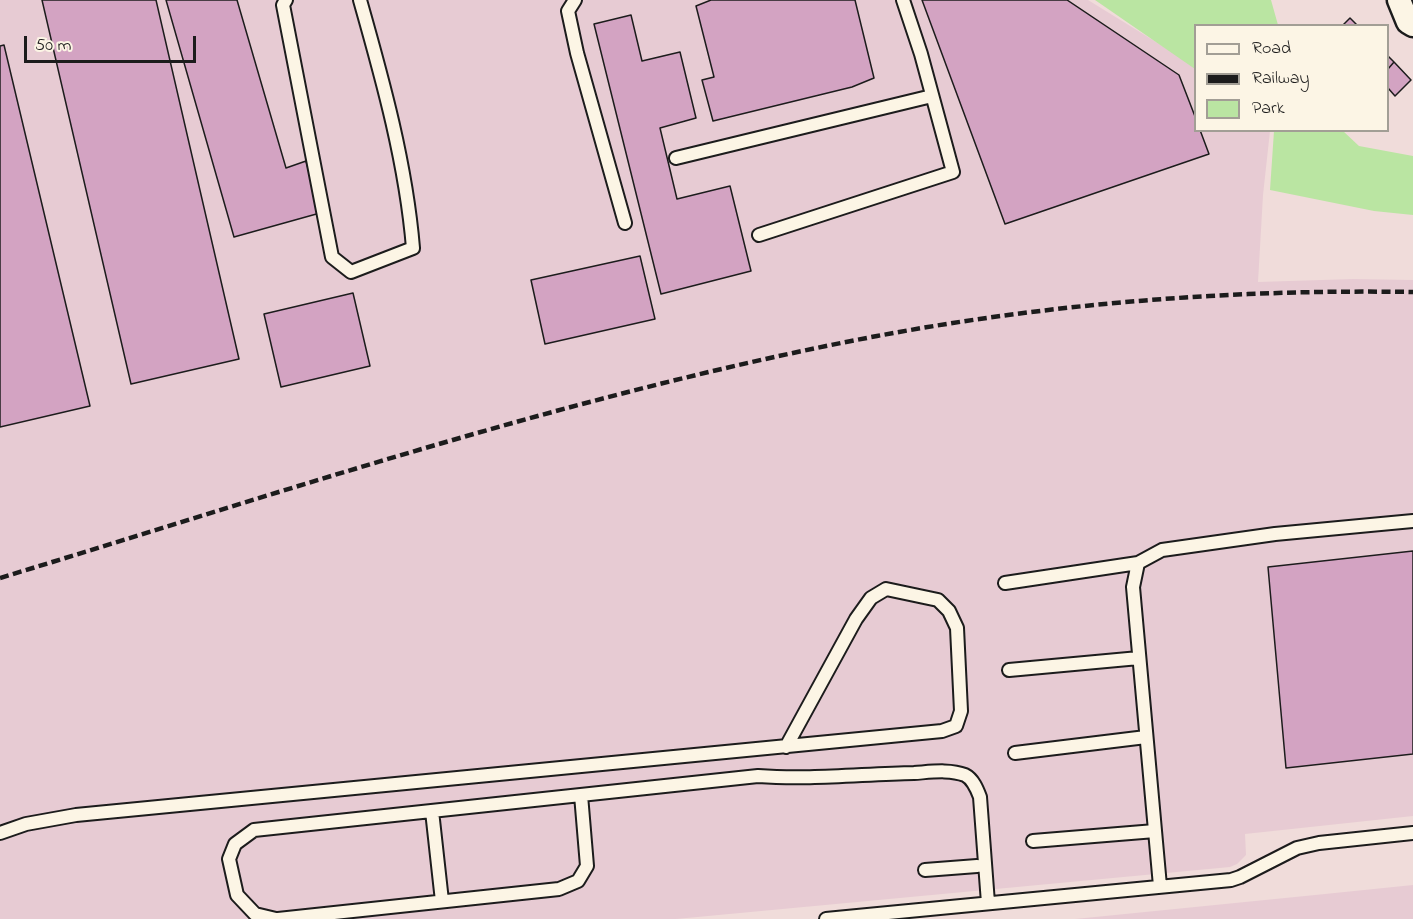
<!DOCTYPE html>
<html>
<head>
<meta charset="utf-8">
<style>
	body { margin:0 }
	#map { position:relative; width:1413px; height:919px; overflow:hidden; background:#f0dcda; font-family:"Indie Flower",sans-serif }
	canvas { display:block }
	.legend { position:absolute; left:1194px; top:24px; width:195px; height:108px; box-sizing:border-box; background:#fcf5e5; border:2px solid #a29e95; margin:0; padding:8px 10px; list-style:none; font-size:18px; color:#1c1c1c }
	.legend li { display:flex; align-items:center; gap:12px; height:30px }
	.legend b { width:30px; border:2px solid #a29e95 }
	.scale { position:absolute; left:24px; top:36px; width:172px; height:27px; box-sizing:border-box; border:3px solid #1c1c1c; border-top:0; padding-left:8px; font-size:18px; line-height:21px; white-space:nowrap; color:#1c1c1c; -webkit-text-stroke:4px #fcf5e5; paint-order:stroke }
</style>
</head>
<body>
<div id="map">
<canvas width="1413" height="919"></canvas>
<ul class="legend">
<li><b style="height:8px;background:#fcf5e5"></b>Road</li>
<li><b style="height:8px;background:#1c1c1c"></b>Railway</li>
<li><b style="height:16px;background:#bae5a2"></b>Park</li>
</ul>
<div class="scale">50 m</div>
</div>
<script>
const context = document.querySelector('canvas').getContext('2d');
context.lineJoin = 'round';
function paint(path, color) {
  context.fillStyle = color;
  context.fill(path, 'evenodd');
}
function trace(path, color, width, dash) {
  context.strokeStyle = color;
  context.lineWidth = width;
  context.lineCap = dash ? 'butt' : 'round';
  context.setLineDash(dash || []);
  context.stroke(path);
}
paint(new Path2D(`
	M0,0H1088L1195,66L1196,130L1270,131L1263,195L1258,282L1353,279L1413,280V816L1245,834L1246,855L1237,864L1230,867L676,919H0Z
	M1413,885V919H1075L1325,894Z`), '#e7cbd3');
paint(new Path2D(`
	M1095,0H1271L1278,25L1196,26L1195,69Z
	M1274,131H1343L1359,146L1413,156V215L1374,211L1270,190Z`), '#bae5a2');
const building = new Path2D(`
	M42,0H156L239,359L131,384Z
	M166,0H237L286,168L306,161L320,213L234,237Z
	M711,0H855L874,78L852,87L713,121L702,80L714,77L696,6Z
	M922,0H1067L1179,75L1196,119V130H1200L1209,154L1005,224Z
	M631,15L642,61L680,52L696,118L660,128L677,199L730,186L751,271L661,294L594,24Z
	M1350,18L1358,26H1342Z
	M4,45L90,406L0,427V46Z
	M1388,56L1394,62L1388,69Z
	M1394,62L1411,80L1395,96L1388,88V69Z
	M640,256L655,319L545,344L531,280Z
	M353,293L370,366L281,387L264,314Z
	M1413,551V754L1286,768L1268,567Z`);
paint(building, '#d3a3c2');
trace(building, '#1c1c1c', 1.5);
const lane = new Path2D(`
	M286,0L283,5L332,257L351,272L413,248C406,164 383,81 360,0
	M575,0L568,11L577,53L625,223
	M676,158L932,96
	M759,235L953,172L921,54L903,0
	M1005,583L1138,563
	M1009,670L1139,658
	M1015,753L1146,737
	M432,811L442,901
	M0,833L26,824L76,815L942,731L956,726L961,711L957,628L949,611L938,600L886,589L871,598L856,619L786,747
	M1033,841L1155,831
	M925,870L977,866
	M1160,886L1133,587L1138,563L1162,550L1275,534L1413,521
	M276,919L255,914L237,895L229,859L235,844L254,830L758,776C810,780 862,774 914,773C930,772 950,769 965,775C973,779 977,789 980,797L988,903
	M278,919L559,889L578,881L587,866L581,795
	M826,919L1231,880L1240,877L1297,848L1319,843L1413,833`);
const street = new Path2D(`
	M1399,0L1408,22L1413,25`);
trace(lane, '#1c1c1c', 16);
trace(street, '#1c1c1c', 27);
trace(lane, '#fcf5e5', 12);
trace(street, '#fcf5e5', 22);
trace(new Path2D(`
	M0,578C289,490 580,392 877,336C1053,303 1234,289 1413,292`), '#1c1c1c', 4.5, [9, 4.5]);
</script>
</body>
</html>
